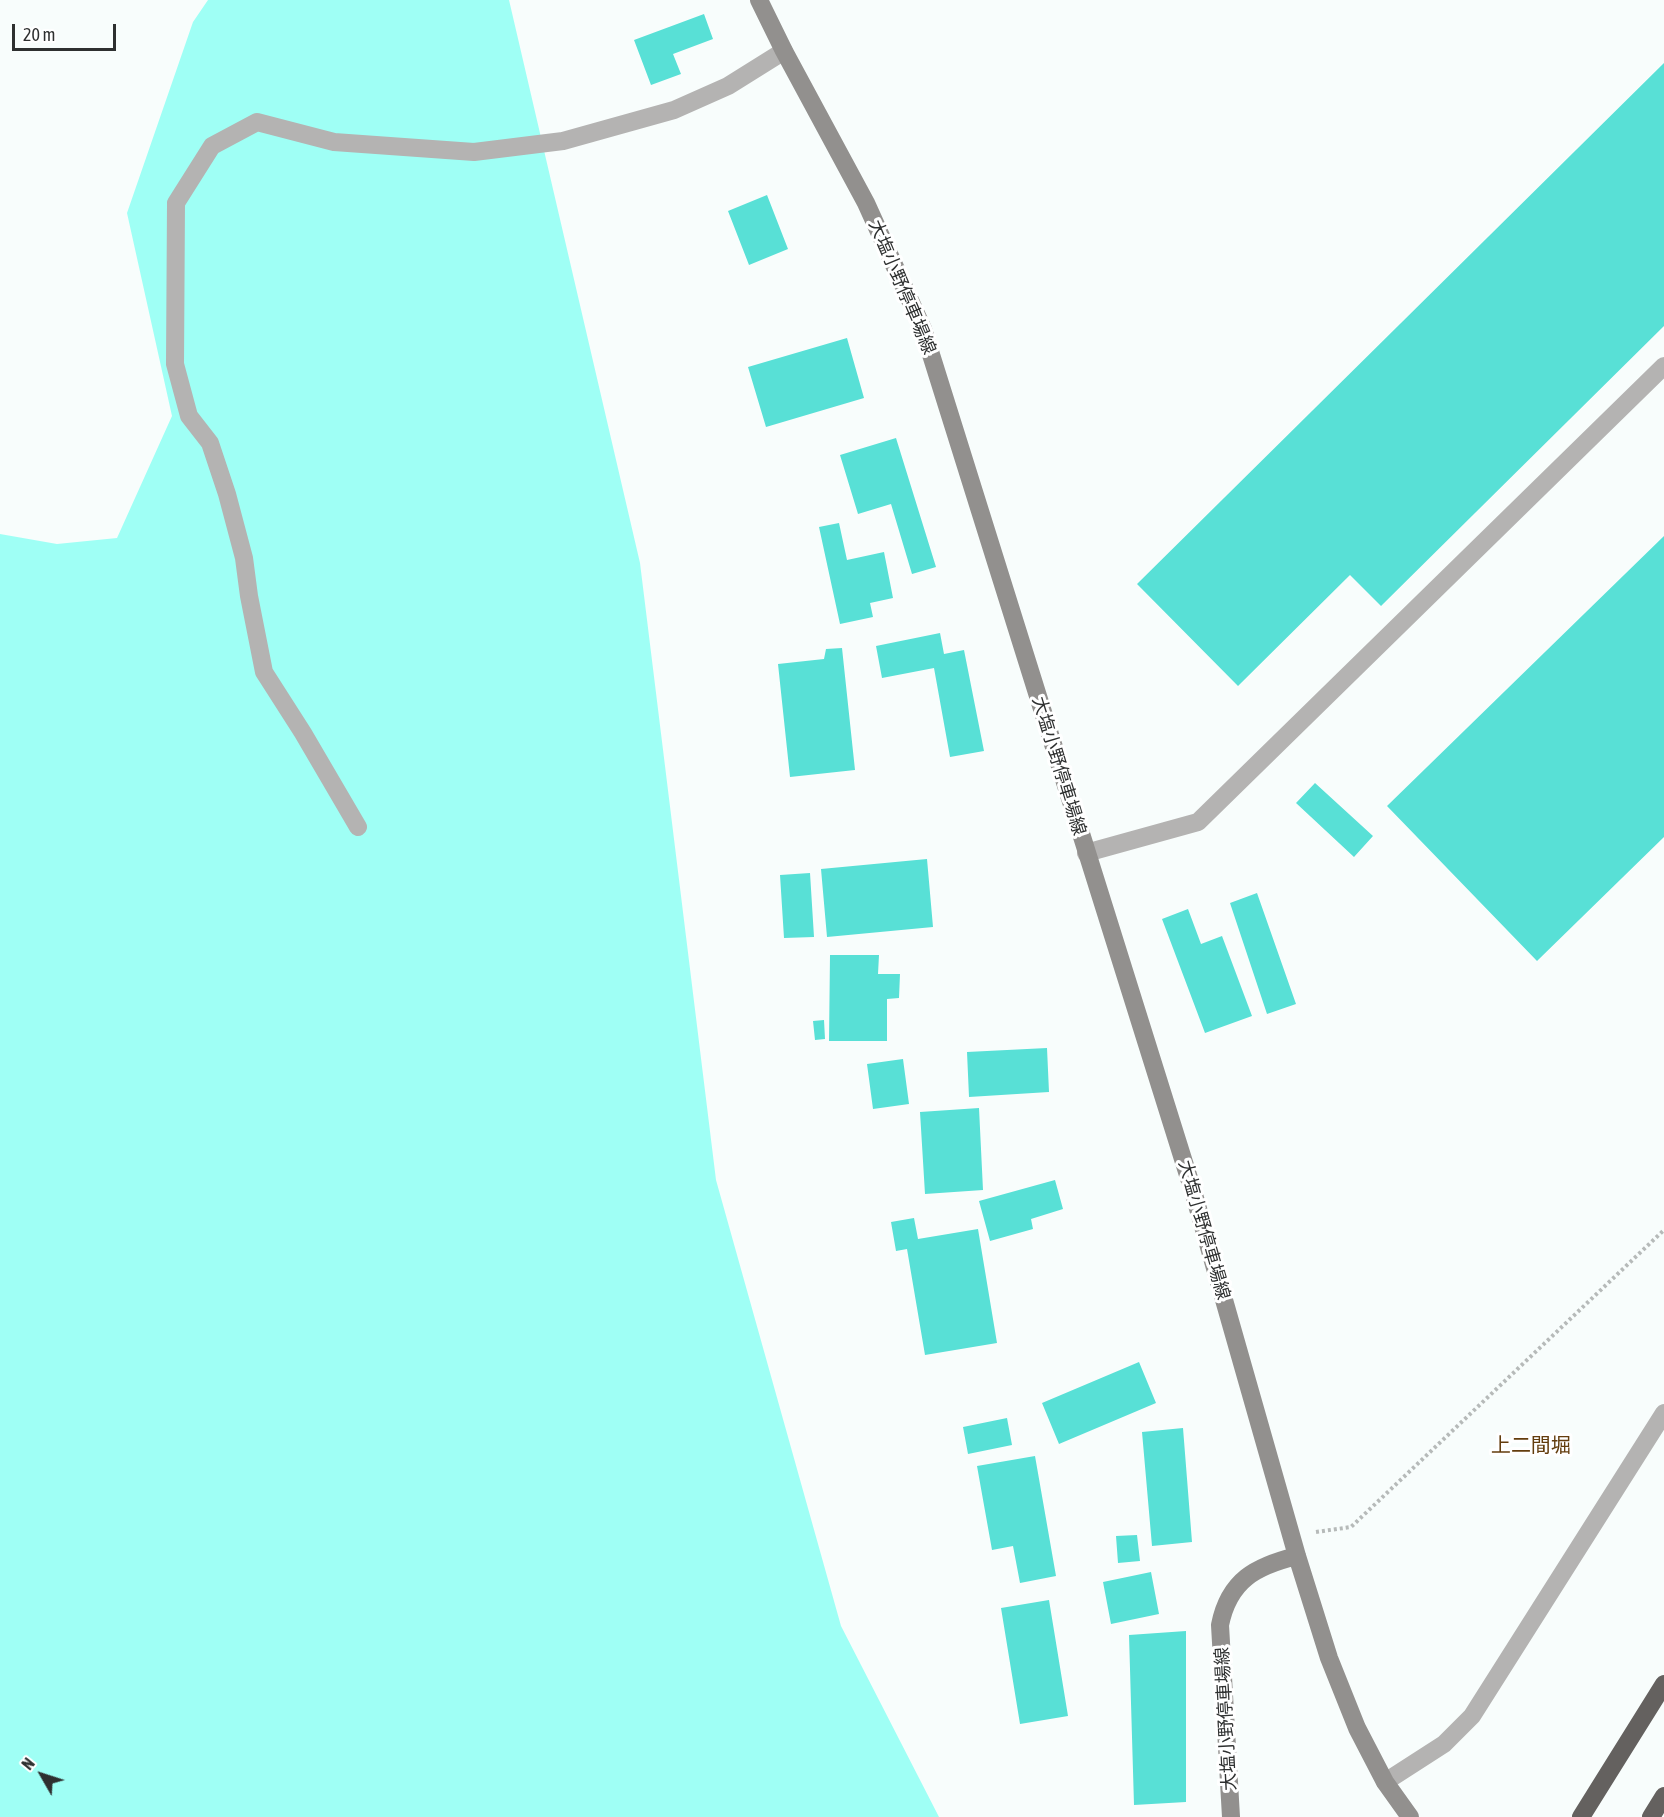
<!DOCTYPE html>
<html>
<head>
<meta charset="utf-8">
<style>
	body { margin:0 }
	#map { position:relative; width:1664px; height:1817px; overflow:hidden; background:#f8fdfc; font-family:"Asap Condensed",sans-serif }
	canvas { display:block }
	.north { position:absolute; left:12px; top:1745px; width:60px; height:60px; -webkit-text-stroke:4px #fff; paint-order:stroke; rotate:309deg; font-size:16px; font-weight:700; line-height:24px; text-align:center; color:#2e3030 }
	.north::after { content:''; display:block; margin:auto; width:21px; height:27px; background:#2e3030; clip-path:polygon(50% 0,100% 100%,50% 72%,0 100%) }
	.scale { position:absolute; left:12px; top:24px; width:104px; height:27px; box-sizing:border-box; border:3px solid #2e3030; border-top:0; padding-left:8px; font-size:18px; line-height:21px; white-space:nowrap; color:#2e3030; -webkit-text-stroke:4px #fff; paint-order:stroke }
</style>
</head>
<body>
<div id="map">
<canvas width="1664" height="1817"></canvas>
<div class="north">N</div>
<div class="scale">20 m</div>
</div>
<script>
const context = document.querySelector('canvas').getContext('2d');
context.lineJoin = 'round';
function paint(path, color) {
  context.fillStyle = color;
  context.fill(path, 'evenodd');
}
function trace(path, color, width, dash) {
  context.strokeStyle = color;
  context.lineWidth = width;
  context.lineCap = dash ? 'butt' : 'round';
  context.setLineDash(dash || []);
  context.stroke(path);
}
function write(font, color, halo, rows, align = 'center') {
  context.font = font + ' "Asap Condensed","Noto Sans JP",sans-serif';
  context.lineWidth = 6;
  context.setLineDash([]);
  context.textBaseline = 'middle';
  context.strokeStyle = halo;
  context.fillStyle = color;
  for (const [text, x, y, turn = 0] of rows) {
    context.save();
    context.translate(x, y);
    context.rotate((+turn || 0) * Math.PI / 180);
    context.textAlign = isNaN(turn) ? turn : align;
    if (halo) context.strokeText(text, 0, 0);
    context.fillText(text, 0, 0);
    context.restore();
  }
}
paint(new Path2D(`
	M208,0H509L640,563L716,1180L841,1626L939,1817H0V534L57,544L117,538L172,416L127,213L193,22Z`), '#9ffff5');
paint(new Path2D(`
	M704,14L713,39L673,54L681,74L651,85L634,40Z
	M1664,63V326L1381,606L1350,575L1238,686L1137,584Z
	M767,195L788,249L749,265L728,211Z
	M847,338L864,398L766,427L748,367Z
	M896,438L936,567L912,574L891,504L858,514L840,455Z
	M839,523L847,560L884,552L893,598L870,603L873,617L840,624L819,527Z
	M1664,536V837L1537,961L1387,806Z
	M940,633L944,654L964,650L984,751L950,757L934,668L882,678L876,646Z
	M842,648L855,770L790,777L778,664L824,659L826,649Z
	M1315,783L1373,836L1354,857L1296,803Z
	M927,859L933,927L827,937L821,869Z
	M810,873L814,937L784,938L780,875Z
	M1257,893L1296,1004L1267,1014L1230,903Z
	M1188,909L1201,944L1222,936L1252,1016L1205,1033L1162,919Z
	M830,955H879L878,974H900L899,998L887,999V1041H829Z
	M824,1020L825,1039L815,1040L813,1021Z
	M1047,1048L1049,1092L969,1097L967,1052Z
	M903,1059L909,1104L873,1109L867,1064Z
	M979,1108L983,1190L925,1194L920,1112Z
	M1055,1180L1063,1209L1031,1219L1033,1229L990,1241L979,1201Z
	M914,1218L918,1239L978,1229L997,1343L925,1355L907,1249L896,1251L891,1222Z
	M1139,1362L1156,1403L1059,1444L1042,1403Z
	M1007,1418L1012,1445L968,1454L963,1427Z
	M1183,1428L1192,1542L1152,1546L1142,1432Z
	M1035,1456L1056,1576L1020,1583L1013,1546L992,1550L977,1466Z
	M1137,1535L1140,1561L1118,1563L1116,1536Z
	M1151,1572L1159,1614L1111,1624L1103,1582Z
	M1049,1600L1068,1716L1020,1724L1001,1608Z
	M1186,1631V1802L1134,1805L1129,1635Z`), '#58e0d6');
trace(new Path2D(`
	M1316,1532L1351,1527L1664,1230`), '#b6bab9', 4, [3, 3]);
trace(new Path2D(`
	M358,827L303,733L264,672L249,596L244,558L227,494L210,443L189,416L175,364L176,203L212,146L257,122L334,142L474,152L563,141L674,110L728,86L784,51
	M1086,853L1198,822L1664,366`), '#b4b3b2', 18);
trace(new Path2D(`
	M1385,1782L1444,1744L1472,1716L1664,1413`), '#b4b3b2', 18);
trace(new Path2D(`
	M759,0L784,51L866,203L923,329L1193,1191L1297,1556L1329,1658L1357,1728L1385,1782L1410,1817
	M1231,1817L1220,1625C1229,1580 1256,1566 1297,1556`), '#92908e', 18);
trace(new Path2D(`
	M1581,1817L1664,1684
	M1651,1817L1664,1796`), '#64615f', 18);
write('18px', '#2e3030', '#fff', [
	["大塩小野停車場線",902,287,67],
	["大塩小野停車場線",1059,766,73],
	["大塩小野停車場線",1204,1230,74],
	["大塩小野停車場線",1226,1719,-93]
]);
write('20px', '#633d0d', '#fff', [
	["上二間堀",1531,1446]
]);
</script>
</body>
</html>
